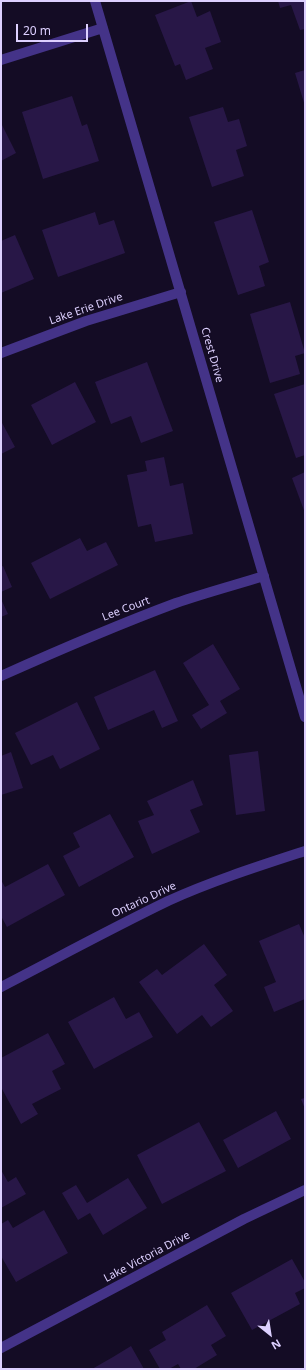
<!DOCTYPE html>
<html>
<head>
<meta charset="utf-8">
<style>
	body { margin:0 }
	#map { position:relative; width:306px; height:1370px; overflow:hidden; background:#140c25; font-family:"Noto Sans",sans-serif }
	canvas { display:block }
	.frame { position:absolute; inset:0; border:2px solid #ddd0ff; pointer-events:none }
	.north { position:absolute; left:250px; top:1314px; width:40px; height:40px; -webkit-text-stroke:3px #140c25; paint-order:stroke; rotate:150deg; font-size:11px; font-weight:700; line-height:16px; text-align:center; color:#ddd0ff }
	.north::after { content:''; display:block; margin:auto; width:14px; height:18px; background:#ddd0ff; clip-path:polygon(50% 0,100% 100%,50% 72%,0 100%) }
	.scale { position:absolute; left:16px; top:24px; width:72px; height:18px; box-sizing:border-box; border:2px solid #ddd0ff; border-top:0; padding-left:5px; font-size:12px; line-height:14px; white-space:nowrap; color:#ddd0ff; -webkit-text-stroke:3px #140c25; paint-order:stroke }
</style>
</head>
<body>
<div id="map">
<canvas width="306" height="1370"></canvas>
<div class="frame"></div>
<div class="north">N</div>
<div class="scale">20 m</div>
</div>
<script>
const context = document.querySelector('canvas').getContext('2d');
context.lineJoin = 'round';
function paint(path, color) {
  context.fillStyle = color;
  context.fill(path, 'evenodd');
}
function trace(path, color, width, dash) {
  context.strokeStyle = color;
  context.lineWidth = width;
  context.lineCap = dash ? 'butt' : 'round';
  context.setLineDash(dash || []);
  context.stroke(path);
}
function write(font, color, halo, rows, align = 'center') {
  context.font = font + ' "Noto Sans",sans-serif';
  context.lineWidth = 3;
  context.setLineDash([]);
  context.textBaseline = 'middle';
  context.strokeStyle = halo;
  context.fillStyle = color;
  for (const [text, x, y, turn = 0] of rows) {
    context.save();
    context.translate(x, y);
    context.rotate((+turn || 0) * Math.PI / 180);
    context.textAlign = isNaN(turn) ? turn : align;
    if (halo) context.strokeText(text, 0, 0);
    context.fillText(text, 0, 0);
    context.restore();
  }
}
paint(new Path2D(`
	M191,1L197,17L210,11L221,42L205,48L213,69L186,80L180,64L175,66L155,15Z
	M278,1H305V29L300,30L291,5L280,8Z
	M305,70V106L295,73Z
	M72,96L82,126L87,124L99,161L43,179L22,112Z
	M223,107L228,122L239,119L247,146L236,150L244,176L212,187L189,117Z
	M1,123L16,153L1,161Z
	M252,210L269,262L259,266L265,286L238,295L214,222Z
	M95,212L99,225L114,220L125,253L58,277L42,230Z
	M15,235L34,279L1,293V241Z
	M290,302L305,353L295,356L300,374L270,383L250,314Z
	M147,362L173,431L141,443L131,416L111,424L95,382Z
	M75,382L96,422L52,445L31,405Z
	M305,384V455L296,458L274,394Z
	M1,421L15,447L1,454Z
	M164,457L170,486L183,483L193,534L155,542L151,524L138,527L127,475L147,471L145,461Z
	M305,472V513L292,478Z
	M80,538L87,551L106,542L118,565L50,599L31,563Z
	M3,566L12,587L1,592V567Z
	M1,599L8,614L1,617Z
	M213,644L240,689L220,701L227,713L201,729L192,715L209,705L183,663Z
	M155,670L178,721L162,728L154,710L108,730L94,697Z
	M77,702L100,749L60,769L53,755L31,765L15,733Z
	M258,751L265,811L236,815L229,755Z
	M11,752L23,788L1,795V756Z
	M193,780L203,805L190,810L200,832L152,854L138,821L154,815L147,801Z
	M110,814L134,857L79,887L63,856L80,847L73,833Z
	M48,864L65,895L7,927L1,916V880L5,887Z
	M299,924L305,938V999L274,1012L264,987L276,982L259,941Z
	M204,944L227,975L214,985L233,1011L211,1027L202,1015L177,1034L139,982L157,969L162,975Z
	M114,997L126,1019L139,1012L153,1037L94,1069L68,1022Z
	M48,1033L65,1064L52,1071L61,1089L32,1104L38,1114L21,1124L1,1087V1058Z
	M305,1098V1109L301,1099Z
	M276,1111L291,1139L238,1168L223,1140Z
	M199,1122L226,1171L162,1204L137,1155Z
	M1,1170L8,1182L16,1177L26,1194L1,1208Z
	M128,1178L147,1208L103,1235L90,1213L78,1220L62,1193L76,1185L87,1203Z
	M44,1210L68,1253L16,1282L1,1256V1224L8,1220L13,1228Z
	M292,1259L305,1282V1288L295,1293L300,1304L252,1330L231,1293Z
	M207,1305L226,1336L211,1345L217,1355L194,1369H181L178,1364L169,1369H160L149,1350L166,1340L162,1332Z
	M131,1346L144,1369H92L113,1357Z`), '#281747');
trace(new Path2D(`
	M95,1L305,717
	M1,60L103,28
	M1,353L86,321L181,292
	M1,676C59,650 117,625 176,603C205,593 235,585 264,576
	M1,987C57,958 112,928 168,901C212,881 259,866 305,851
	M1,1348L244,1219L305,1190`), '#438', 10);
write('11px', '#ddd0ff', '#140c25', [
	["Lake Erie Drive",86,309,-19],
	["Crest Drive",212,355,74],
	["Lee Court",126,609,-21],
	["Ontario Drive",144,900,-25],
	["Lake Victoria Drive",147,1257,-28]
]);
</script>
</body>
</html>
